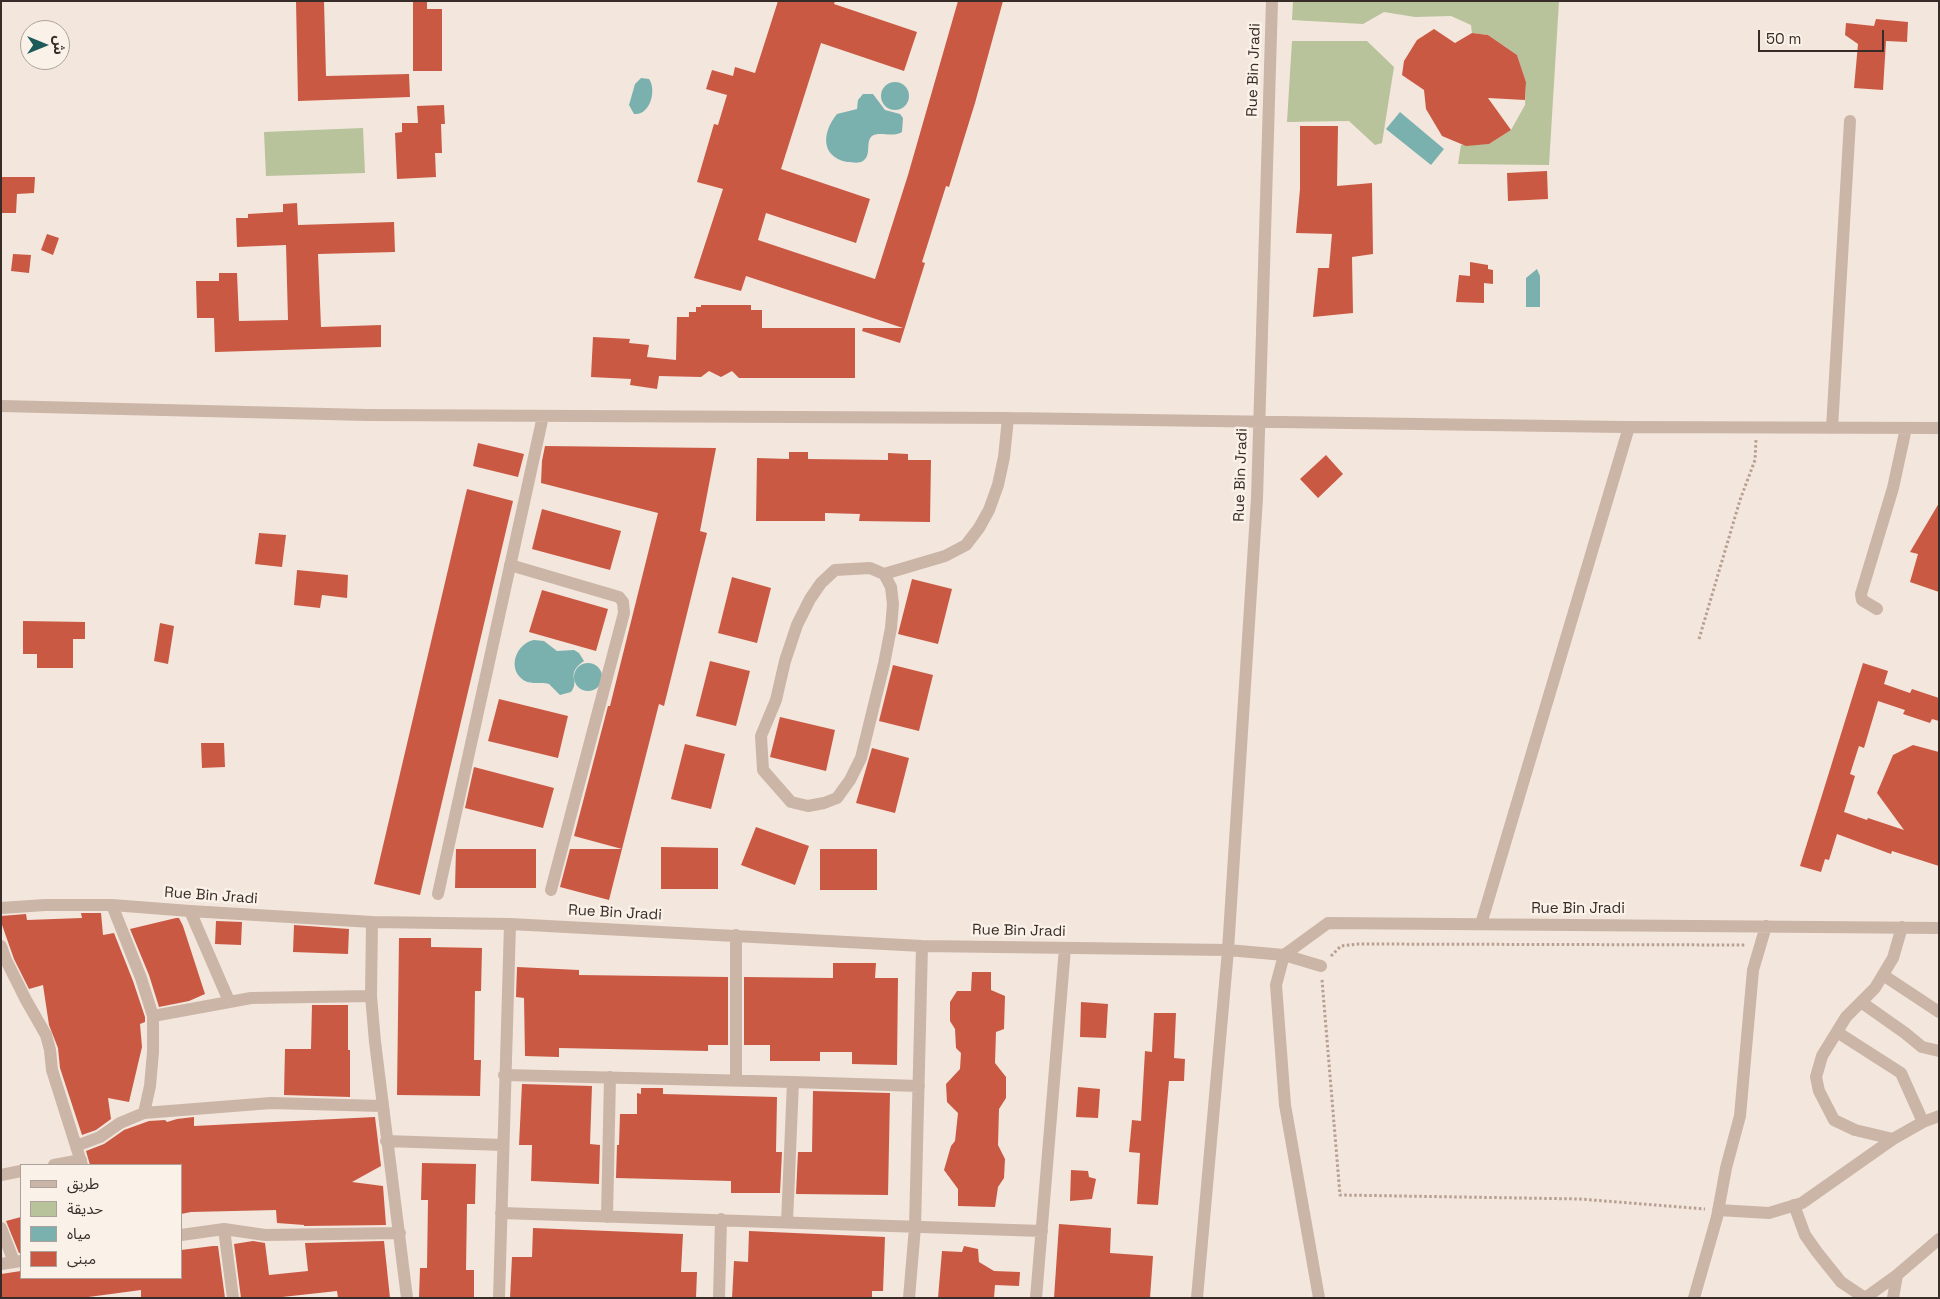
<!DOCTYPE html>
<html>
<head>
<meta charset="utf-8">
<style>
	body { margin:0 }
	#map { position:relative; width:1940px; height:1299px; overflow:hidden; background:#f3e6dc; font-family:"Space Grotesk","Noto Sans Arabic",sans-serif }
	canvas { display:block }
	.frame { position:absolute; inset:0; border:2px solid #382c28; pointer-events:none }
	.legend { position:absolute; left:20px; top:1164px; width:162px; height:115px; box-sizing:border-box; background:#faf1e8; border:1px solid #aca29b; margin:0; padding:6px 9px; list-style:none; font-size:15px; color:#382c28 }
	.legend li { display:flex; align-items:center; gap:10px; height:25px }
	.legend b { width:25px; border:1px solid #aca29b }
	.north { position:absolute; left:20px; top:20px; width:50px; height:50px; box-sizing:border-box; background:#faf1e8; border:1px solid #aca29b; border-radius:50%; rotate:90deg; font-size:14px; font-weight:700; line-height:20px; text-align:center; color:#382c28 }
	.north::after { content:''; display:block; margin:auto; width:18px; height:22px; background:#1c5b5a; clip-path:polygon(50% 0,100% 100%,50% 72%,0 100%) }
	.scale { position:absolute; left:1758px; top:30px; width:126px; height:22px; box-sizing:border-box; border:2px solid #382c28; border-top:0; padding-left:6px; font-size:15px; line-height:18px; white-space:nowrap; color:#382c28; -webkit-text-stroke:4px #faf1e8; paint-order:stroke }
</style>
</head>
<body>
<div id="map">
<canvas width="1940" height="1299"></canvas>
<div class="frame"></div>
<ul class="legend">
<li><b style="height:6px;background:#cbb5a7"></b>طريق</li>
<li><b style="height:14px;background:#b8c29b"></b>حديقة</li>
<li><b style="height:14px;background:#7ab1af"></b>مياه</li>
<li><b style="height:14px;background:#ca5943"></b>مبنى</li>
</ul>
<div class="north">ش</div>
<div class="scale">50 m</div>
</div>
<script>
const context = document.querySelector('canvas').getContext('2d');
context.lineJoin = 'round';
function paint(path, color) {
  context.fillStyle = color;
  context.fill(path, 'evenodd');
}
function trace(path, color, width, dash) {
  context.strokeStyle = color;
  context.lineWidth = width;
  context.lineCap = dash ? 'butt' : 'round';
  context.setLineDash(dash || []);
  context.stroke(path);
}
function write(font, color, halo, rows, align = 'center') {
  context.font = font + ' "Space Grotesk",sans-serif';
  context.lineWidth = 5;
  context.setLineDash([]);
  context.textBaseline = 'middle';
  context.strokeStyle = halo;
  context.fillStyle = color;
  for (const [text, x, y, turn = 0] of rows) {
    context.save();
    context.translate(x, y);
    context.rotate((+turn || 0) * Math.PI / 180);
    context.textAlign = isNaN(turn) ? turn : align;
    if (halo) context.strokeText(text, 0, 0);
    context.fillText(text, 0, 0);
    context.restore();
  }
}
paint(new Path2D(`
	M1293,1H1559L1549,165L1458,164L1461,145L1489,144L1511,130L1525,105L1526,82L1517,55L1488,35L1472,33L1471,25L1451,16L1415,17L1384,12L1363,24L1292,20Z
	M1292,41H1367L1394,67L1382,143L1375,145L1349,121L1287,122Z
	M363,128L365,173L266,176L264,132Z`), '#b8c29b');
paint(new Path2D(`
	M641,78L649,79C657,90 650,116 634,114L629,105L635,84Z
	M881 96a14 14 0 1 1 28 0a14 14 0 1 1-28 0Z
	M863,94H873L885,110L900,114L903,118L902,132C893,138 879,131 872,136C865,142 872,155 863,161C858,164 852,162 847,162C819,156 823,131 837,114L857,109L858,100Z
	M1400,112L1444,149L1431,165L1386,129Z
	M1537,269L1540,276V307H1526V278Z
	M534,640L544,641L557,651L574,650L579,653L584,661C564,675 581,679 571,692L560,695L549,684C540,681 530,686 522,679C507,667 517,643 534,640Z
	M574 677a14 14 0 1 1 28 0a14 14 0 1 1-28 0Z`), '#7ab1af');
paint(new Path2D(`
	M296,1H324L326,76L409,74L410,97L298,101Z
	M413,1H427V9H442V71H413Z
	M778,1H835L834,4L917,32L904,71L821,43L781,169L870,199L856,243L766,213L758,240L875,279L908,175L958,1H1003L975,103L949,187L946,186L922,262L925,263L900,343L862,331L863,328H903L746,276L741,291L694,278L723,189L697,182L714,124L718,125L727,95L706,89L712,70L733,76L735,67L755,73Z
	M1876,19L1908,22L1907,42L1886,41L1883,90L1854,88L1858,44L1845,35L1846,23L1874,26Z
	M1434,29L1455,43L1472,33L1488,35L1517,55L1526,82L1525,100L1488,98L1511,130L1489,144L1466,146L1442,136L1426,109L1424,90L1402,75L1404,61L1417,40Z
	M444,105L445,124H441L442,153H435L436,177L397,179L395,133L402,132V123H418L417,106Z
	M1300,126H1338L1337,186L1372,183L1373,254L1352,257L1353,313L1313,317L1318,268H1329L1332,234L1296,233L1300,189Z
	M1547,171L1548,199L1508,201L1507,173Z
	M1,177H35L34,193L17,194L16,213H1Z
	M297,203L298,225L394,222L395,252L318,254L321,327L381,325V347L215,352L214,318H197L196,281H219V273H237L239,321L288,320L286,245L237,247L236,218H248V214L283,212V204Z
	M47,234L59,238L53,255L41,250Z
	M13,254L31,255L29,273L11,271Z
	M1470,262L1488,265V269L1493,270V284L1484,283V303L1456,302L1459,275L1470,276Z
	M701,305H751V310H762V328H855V378H739L732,371L721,377L709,371L701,377L659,376L657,389L630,385L631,379L591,377L593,337L630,339L629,343L649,345L647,357L676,360L677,317H689V312H696V307H701Z
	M478,443L524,454L518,477L473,466Z
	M545,446L716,448L700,531L707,533L664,706L659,704L622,849L574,836L608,706H610L658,513L541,483L542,461Z
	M789,452H808V459L888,460V453L908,454V460H931L930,522L859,521L860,514L825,513V521H756L757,458L789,459Z
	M1326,455L1343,474L1318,498L1300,479Z
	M467,489L513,501L420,895L374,884Z
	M1939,503V592L1910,582L1918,554L1910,552Z
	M542,509L621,531L610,570L532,549Z
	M259,533L286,535L282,567L255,564Z
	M297,570L348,575L347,598L322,595L320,608L294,605Z
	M732,577L771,588L757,643L718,633Z
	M912,579L952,589L938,644L898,634Z
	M542,590L608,609L596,651L529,632Z
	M23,621L85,622V639H73V668H37V654H23Z
	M160,623L174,626L168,664L154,661Z
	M710,661L750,671L736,726L696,716Z
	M1863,663L1888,671L1884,684L1910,693L1912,689L1939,698V721L1932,719L1930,723L1903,714L1905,710L1878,701L1864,748L1859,746L1850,774L1855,776L1844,812L1867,820L1868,818L1904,830L1877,793L1893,755L1913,745L1939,752V866L1892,851L1891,854L1837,834L1829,860L1825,859L1821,872L1800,866Z
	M893,665L933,675L919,731L879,721Z
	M499,699L568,716L558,758L488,741Z
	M780,717L835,730L826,771L770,757Z
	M201,743H224L225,767L202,768Z
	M685,744L725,754L711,809L671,799Z
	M872,748L909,758L895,813L856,803Z
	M474,767L554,788L543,828L465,808Z
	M756,827L809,846L795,885L741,865Z
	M661,847L718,848V889H661Z
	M456,849H536V888H455Z
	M570,849H622L609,900L560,887Z
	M820,849H877V890H820Z
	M81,913H101L103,935L114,933L133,981L145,1017V1022L140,1024L142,1047L129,1102L108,1098L111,1119L96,1130L82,1135L60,1068L58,1048L49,1025L43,985L29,989L14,959L1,922V916L26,914L27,920L82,918Z
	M176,918H179L183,926L205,994L189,1001L159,1007L149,975L130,929Z
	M216,921L242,922L241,945L215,944Z
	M294,925L349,929L348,954L293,952Z
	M399,938H431V947L482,948L481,991H475L474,1060H481L480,1096L397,1095Z
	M833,963H876L875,978H898L897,1065L852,1064V1052H820V1061H770V1045H744V977L833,978Z
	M517,967L579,970V975L728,977V1045H708V1051L559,1048V1057L525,1056L524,998L516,997Z
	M972,972H991V990L1005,996L1004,1029L996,1032L995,1063L1006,1077V1098L999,1109L998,1145L1005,1159L1004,1178L998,1187L995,1207L958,1206V1189L944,1170L951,1146L955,1141L958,1113L947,1102L946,1084L960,1069L961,1053L956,1048L955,1029L950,1021V1002L957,991H971Z
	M1081,1002L1108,1004L1106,1038L1080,1037Z
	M312,1005H348V1050H350V1097L284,1095L285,1049H311Z
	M1154,1013H1176L1174,1058L1185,1059L1184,1081H1169L1158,1205L1137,1204L1140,1153L1129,1152L1132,1120L1141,1121L1145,1051L1152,1052Z
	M522,1084L592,1086L590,1144L600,1145L599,1184L531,1181L532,1145H519Z
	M1078,1087L1100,1089L1098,1118L1076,1117Z
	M641,1088H663V1094L777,1097L776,1152H782L780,1193H731V1181L616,1178L617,1145H619L620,1114H637V1093L641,1094Z
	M813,1091L890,1093L888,1195L796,1194L798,1152H812Z
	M194,1117V1126L375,1117L381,1166L352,1182L383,1186L386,1225L304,1226V1225L277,1223L276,1210L191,1212L181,1214V1165H90L86,1151L104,1144L124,1130L149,1121L165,1120L167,1122L177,1119Z
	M422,1163L476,1164L475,1204H467L466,1270H474V1298H419L420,1268H427L428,1200H421Z
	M1071,1170L1088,1171L1089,1177L1096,1179L1092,1199L1070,1201Z
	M21,1217V1253H19L6,1221Z
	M1059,1224L1111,1228L1110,1253L1153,1256L1150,1298H1054Z
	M533,1228L683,1234L681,1272H697L696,1298H510L512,1257H532Z
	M749,1231L885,1237L883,1291H872V1298H732L734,1261L748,1262Z
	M253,1241L265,1243L269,1275L308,1271L305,1243L384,1241L390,1298H338L337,1291L273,1298H241L234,1244Z
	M213,1246H218L225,1298H141V1290L81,1298H1V1274L21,1271V1278H181V1250Z
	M964,1246L978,1249L979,1262L994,1271L1020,1272L1019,1286L995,1285L994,1298H938L942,1251L962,1252Z`), '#ca5943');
trace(new Path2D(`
	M1699,639L1740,500L1755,460L1756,440
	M1331,956L1341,946L1358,944L1746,945
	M1322,980L1340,1195L1580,1199L1705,1209`), '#b79f91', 3, [2.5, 2.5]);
trace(new Path2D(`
	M1,406L367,415L1008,418L1623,427L1939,428
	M1832,428L1850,121
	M510,565L619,597L623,602L624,613L551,890
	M884,574L891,587L893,604L891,628L884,664L861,758L850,780L837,798L824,803L808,806L791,802L763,770L761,736L776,700L785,661L797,625L810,599L821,583L835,570L870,568L884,574L945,556L966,545L979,528L989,510L998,485L1004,457L1008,418
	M1877,609L1862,600L1861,594L1893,488L1906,428
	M438,894L543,416
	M1,908L45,905H112L190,911L372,922L510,924L922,946L1228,950L1284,955L1328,923L1939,928
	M190,911L229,1001
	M372,922L371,996L375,1042L407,1298
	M1481,924L1629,427
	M1,946L6,960L26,1000L46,1035L50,1050L52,1070L82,1165
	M1883,975L1939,1012
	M1861,1002L1905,1033L1922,1047L1939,1051
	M153,1016L251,998L371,996
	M1837,1032L1901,1073L1923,1122
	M504,1075L793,1082L787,1222
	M736,1079V935
	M793,1082L919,1086
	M144,1113L271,1103L382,1106
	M1893,1139L1855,1130L1834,1120L1819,1091L1816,1077L1822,1056L1846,1017L1875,988L1893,958L1902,927
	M386,1141L503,1145
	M76,1146L100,1137L120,1123L144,1113L150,1086L153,1052V1016L141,978L112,905
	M54,1165L81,1160
	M1,1175L21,1171
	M1794,1205L1805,1235L1817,1252L1841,1282L1865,1298L1897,1275L1939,1239
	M1718,1210L1769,1213L1802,1203L1893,1139L1923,1122L1939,1116
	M501,1213L1042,1231
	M607,1217L610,1077
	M1,1228L14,1262
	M224,1229L233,1298
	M181,1235L224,1229L265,1235L400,1233
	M1,1264L21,1261
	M499,1298L510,924
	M719,1298L721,1219
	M909,1298L915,1227L922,946
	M1036,1298L1065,948
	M1197,1298L1228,950L1257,498L1272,1
	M1319,1298L1285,1105L1276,985L1284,955L1321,966
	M1694,1298L1717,1217L1726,1168L1740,1116L1753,970L1766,926
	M1893,1298L1897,1275`), '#cbb5a7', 12);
write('15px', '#382c28', '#faf1e8', [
	["Rue Bin Jradi",1254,70,-88],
	["Rue Bin Jradi",1241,475,-88],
	["Rue Bin Jradi",211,896,4],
	["Rue Bin Jradi",1578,909],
	["Rue Bin Jradi",615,913,3],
	["Rue Bin Jradi",1019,931,1]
]);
</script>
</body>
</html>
